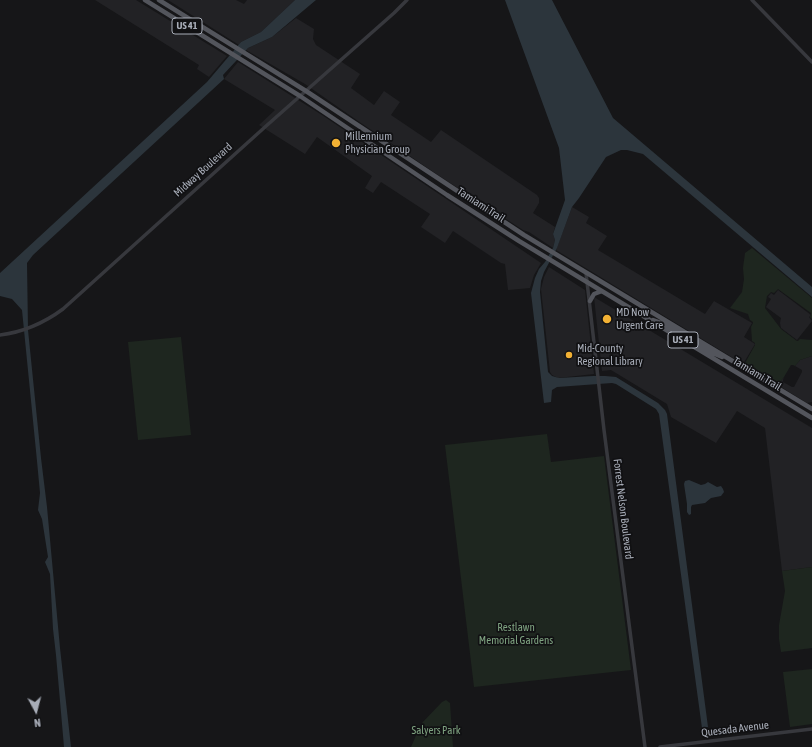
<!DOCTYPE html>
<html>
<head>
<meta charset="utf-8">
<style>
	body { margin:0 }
	#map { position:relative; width:812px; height:747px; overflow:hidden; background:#161618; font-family:"Asap Condensed",sans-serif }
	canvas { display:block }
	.north { position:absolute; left:16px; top:691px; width:40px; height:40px; -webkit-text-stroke:3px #111113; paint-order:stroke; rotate:173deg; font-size:11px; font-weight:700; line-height:16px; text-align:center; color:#a8adb8 }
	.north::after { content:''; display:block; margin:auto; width:14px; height:18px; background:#a8adb8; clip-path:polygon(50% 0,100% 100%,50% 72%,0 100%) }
</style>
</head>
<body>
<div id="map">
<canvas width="812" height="747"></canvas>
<div class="north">N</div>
</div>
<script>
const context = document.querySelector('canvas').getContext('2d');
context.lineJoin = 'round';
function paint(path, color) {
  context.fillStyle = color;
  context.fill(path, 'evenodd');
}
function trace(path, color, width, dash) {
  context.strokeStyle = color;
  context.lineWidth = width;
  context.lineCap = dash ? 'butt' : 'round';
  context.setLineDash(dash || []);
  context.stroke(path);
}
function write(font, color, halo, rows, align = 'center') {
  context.font = font + ' "Asap Condensed",sans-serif';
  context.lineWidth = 3.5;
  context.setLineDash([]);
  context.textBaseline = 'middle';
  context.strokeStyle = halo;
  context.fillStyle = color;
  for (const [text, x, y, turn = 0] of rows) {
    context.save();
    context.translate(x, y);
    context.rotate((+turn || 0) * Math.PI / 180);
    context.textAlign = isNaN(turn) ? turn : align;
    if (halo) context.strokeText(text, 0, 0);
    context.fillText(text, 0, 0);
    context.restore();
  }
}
paint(new Path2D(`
	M95,0H136L227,56L209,77L197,69L199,65Z
	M168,0H236L244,4L247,0H295L261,32L241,42L239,45Z
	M296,18L314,29L313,39L316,45L360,74L351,88L374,105L384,91L400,102L391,115L431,142L441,130L537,195L539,198V203L533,213L555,227L553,234L555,240L553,248L529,232L523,230L438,175L358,121L305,84L246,50L248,48L272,37Z
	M238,62L322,115L541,263L534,275L530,288L508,290L505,264L501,263L453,231L445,243L421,227L430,214L381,182L373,193L365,188L372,176L317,137L305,154L259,125L275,110L224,79Z
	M572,207L589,217L586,223L607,236L598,250L705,314L714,301L752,323L744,337L755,344L743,364L556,250Z
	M549,267L585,290L594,374L558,378L552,375L550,372L541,289L544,277Z
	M778,290L811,315L809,317L812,321L797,340L781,328L780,323L781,318L766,307L771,299L768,297L771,293L774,295Z
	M594,297L812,428V567L782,571L765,428L737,411L716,443L671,417L667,404L611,370L602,371Z
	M812,356V402L807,403L778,385L784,377L783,380V382L792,387H794L802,372V370L795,366L800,360Z`), '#222225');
paint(new Path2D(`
	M752,248L812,298V319L810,317L811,315V313L778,289L774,293L771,292L767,296L765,308L781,329L797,341H798L800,339L812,340V356L800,360L795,366L793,365H791L784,377L778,385L744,365L755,345V343L752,341L751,327L753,323V322L750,320L748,314L730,308L742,292L744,279L743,268L745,253Z
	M181,337L191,435L138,440L128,342Z
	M547,434L551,462L604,456L631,670L474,687L445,445Z
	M812,567V648L781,652L779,639V625L785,591L782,571Z
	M812,669V724L790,727L783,672Z
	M446,700L450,703L453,747H411L421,724L442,702Z`), '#1e261f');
paint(new Path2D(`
	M295,0H316L272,37L248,48L223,75L224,79L33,255L27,263L28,330L41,458L47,507L60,648L71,747H64L56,655L53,629L50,574L45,562L48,557L42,519L38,510L40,493L37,461L22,310L12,299L0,296V273L207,82L241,42L261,32Z
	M505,0H552L613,118L812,287V297L643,154L627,150H621L606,157L579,198L572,207L557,248L544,272L541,281L540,292L548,372L552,376L559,378L593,376H605L616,377L658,403L665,410L667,414L708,727L702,728L659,414L656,409L616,384L612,383L557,387L552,390L551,402L544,403L531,293L535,278L539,269L545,262L553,248L555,240L553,234L565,200L559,148Z
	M689,480L701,485L705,484L708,482L717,487L721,486L723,489L724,492L721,496L711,498L705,503L692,505L691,507V514L689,515L687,512V504L684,484L685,481Z`), '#2c353c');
trace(new Path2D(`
	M752,0L812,62
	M586,273L604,430L645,747
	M0,335C24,332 44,323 63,309L265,127L394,13L407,0
	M660,747L812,729`), '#37383d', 3.5);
trace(new Path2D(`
	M145,0L300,96L447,195L519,241L812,418
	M159,0L306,91L524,235L812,409
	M590,301L594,294L602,291
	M653,320L664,324L682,335L690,336
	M685,341H690L693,342L715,354L722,357`), '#53555c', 4.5);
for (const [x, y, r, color] of [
	[336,143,5,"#f2b134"],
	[607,319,5,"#f2b134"],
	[569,355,4,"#f2b134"]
]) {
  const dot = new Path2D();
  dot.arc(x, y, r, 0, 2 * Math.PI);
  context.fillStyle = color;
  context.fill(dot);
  trace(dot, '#111113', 1.5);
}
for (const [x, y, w] of [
	[187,26,30],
	[683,340,30]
]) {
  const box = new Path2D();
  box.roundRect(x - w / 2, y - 8, w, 16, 3);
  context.fillStyle = '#111113';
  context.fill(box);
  trace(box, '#a8adb8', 1);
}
write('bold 10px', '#a8adb8', null, [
	["US 41",187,26],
	["US 41",683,340]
]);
write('11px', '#a8adb8', '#111113', [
	["Millennium",345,137],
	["Physician Group",345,150],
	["MD Now",616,313],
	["Urgent Care",616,326],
	["Mid-County",577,349],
	["Regional Library",577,362]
], 'left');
write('11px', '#a8adb8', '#111113', [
	["Midway Boulevard",203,170,-42],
	["Tamiami Trail",481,205,33],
	["Tamiami Trail",757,374,31],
	["Forrest Nelson Boulevard",623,509,83],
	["Quesada Avenue",735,729,-7]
]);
write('11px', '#7fa381', '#111113', [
	["Restlawn",516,628],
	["Memorial Gardens",516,641],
	["Salyers Park",436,731]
]);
</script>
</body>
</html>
